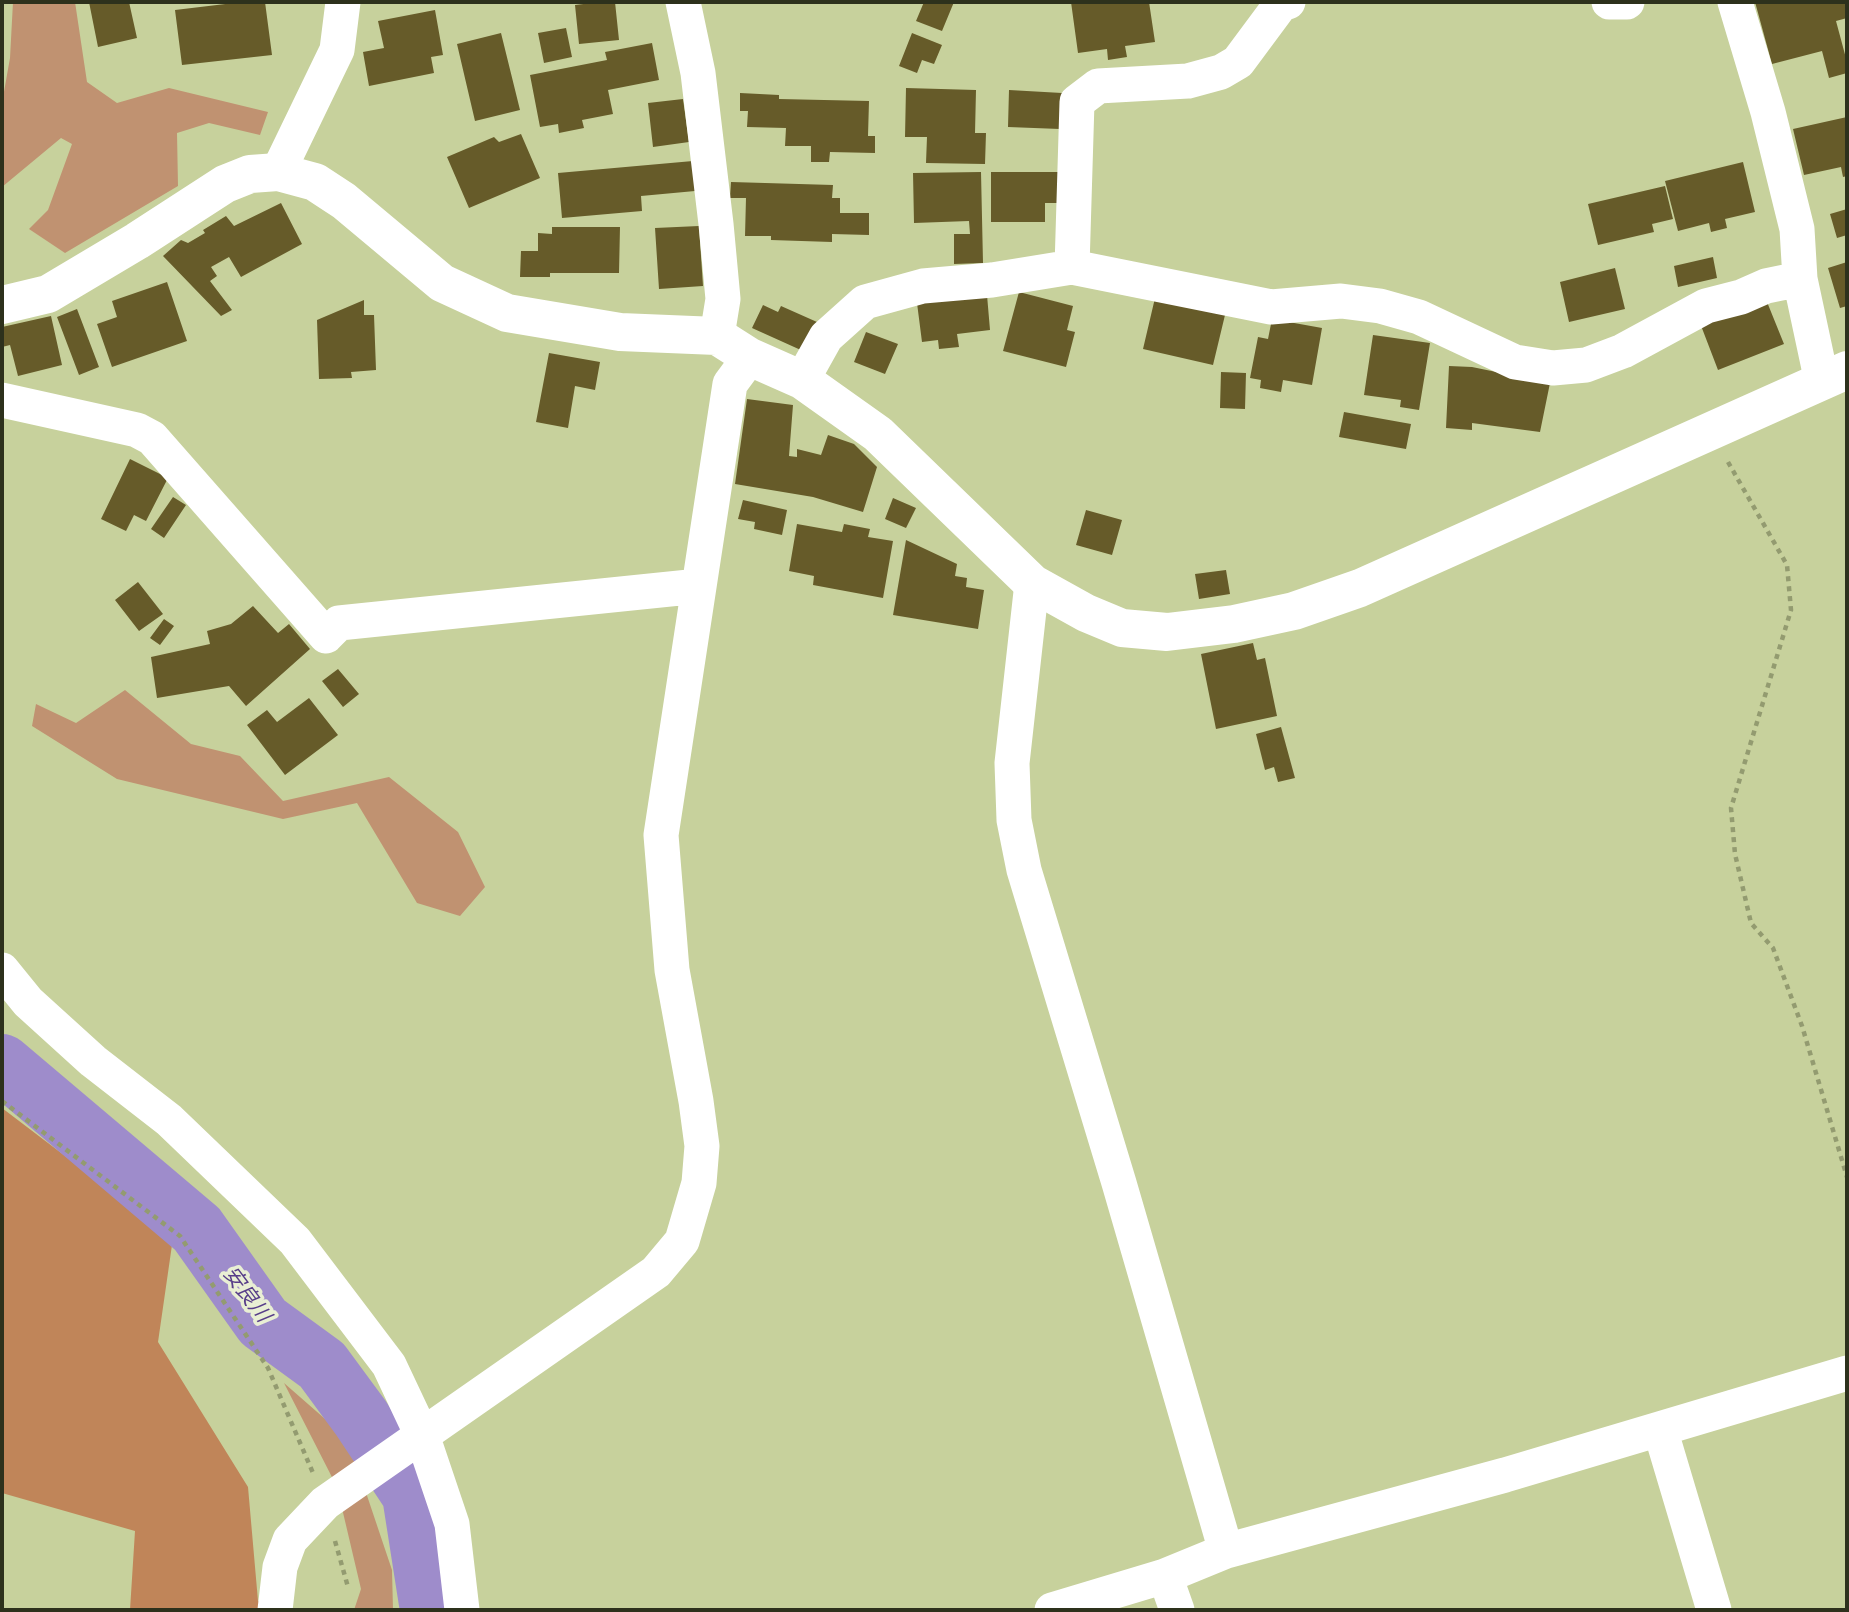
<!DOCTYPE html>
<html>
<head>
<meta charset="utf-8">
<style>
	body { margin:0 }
	#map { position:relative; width:1849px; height:1612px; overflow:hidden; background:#c7d19c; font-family:"DM Sans",sans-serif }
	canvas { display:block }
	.frame { position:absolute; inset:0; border:4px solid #2d311c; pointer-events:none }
</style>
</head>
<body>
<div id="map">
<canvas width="1849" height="1612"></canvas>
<div class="frame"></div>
</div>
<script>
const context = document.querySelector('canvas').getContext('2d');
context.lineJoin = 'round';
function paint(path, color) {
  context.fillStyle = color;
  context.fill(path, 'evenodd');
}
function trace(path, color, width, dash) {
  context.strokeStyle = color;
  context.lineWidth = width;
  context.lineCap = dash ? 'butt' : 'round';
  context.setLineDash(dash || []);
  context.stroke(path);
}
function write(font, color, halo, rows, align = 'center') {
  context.font = font + ' "DM Sans","Noto Sans JP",sans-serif';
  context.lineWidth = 7;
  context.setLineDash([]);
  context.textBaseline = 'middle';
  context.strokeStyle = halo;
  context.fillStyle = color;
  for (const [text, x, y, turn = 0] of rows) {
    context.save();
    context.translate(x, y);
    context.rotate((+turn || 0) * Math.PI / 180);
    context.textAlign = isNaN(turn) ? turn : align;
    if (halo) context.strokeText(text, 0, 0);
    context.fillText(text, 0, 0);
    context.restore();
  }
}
paint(new Path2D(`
	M13,2H75L87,82L117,103L169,88L268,112L260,135L209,123L177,133L178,186L65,253L29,229L48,210L72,144L61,138L2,187V103L10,58Z
	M125,690L191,744L240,756L283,801L389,777L458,832L485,887L460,916L417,903L357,803L283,819L117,779L32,726L36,704L76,723Z
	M284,1383L348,1439L392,1570L393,1610H354L361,1589L337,1487Z`), '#c09271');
paint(new Path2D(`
	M2,1108L173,1238L158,1342L248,1487L258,1601L271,1610H130L135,1531L2,1493Z`), '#c08559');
trace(new Path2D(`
	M2,1064L197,1229L263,1322L322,1365L361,1418L412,1495L430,1610`), '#9e8ccb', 60);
paint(new Path2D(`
	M89,2H129L137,38L98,47Z
	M242,2H265L272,55L182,65L175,10Z
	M600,2H615L619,40L579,44L575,5Z
	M924,2H954L942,31L916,21Z
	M1071,2H1149L1155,42L1125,46L1127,57L1108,60L1107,49L1078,53Z
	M1755,2H1847V18L1836,21L1847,62V73L1829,78L1822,51L1772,64Z
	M435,10L443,55L431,57L434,73L369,86L363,52L384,48L378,21Z
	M566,28L572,57L544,63L538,33Z
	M501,33L520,110L475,121L457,44Z
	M912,33L942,45L934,64L922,60L917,73L899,66Z
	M652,43L659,80L608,90L613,114L582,120L584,128L559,133L558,124L540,127L530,75L607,60L605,52Z
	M906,88L976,90L975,133H986L985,164L926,163L927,137H905Z
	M1009,90L1062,93L1060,129L1008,127Z
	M740,93L779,95V99L869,101L868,136H875V153L830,152L829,162H811V146H785L786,128L747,127L748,111H740Z
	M683,99L689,142L653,147L648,103Z
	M1847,117V176L1843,177L1841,167L1804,175L1793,129Z
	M521,134L540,178L469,208L447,157L494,137L499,142Z
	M693,161L695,191L641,196L642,211L562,218L558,173Z
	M1743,162L1755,212L1725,219L1727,228L1711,232L1709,223L1678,231L1665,181Z
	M981,172L983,263L954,264V234H970L969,221L914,223L913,173Z
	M991,172H1058V203H1045V222H991Z
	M731,182L833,185L832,198H840V213H869V235L832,234V242L771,240V236H745L746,198H730Z
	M1665,186L1673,219L1652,224L1654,232L1598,245L1588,204Z
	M281,203L302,244L241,277L229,257L211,267L217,276L210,281L232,310L221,316L163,256L181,240L188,243L205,233L203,230L226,216L234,226Z
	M1847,209V235L1837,238L1830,214Z
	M699,226L703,286L659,289L655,228Z
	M552,227H620L619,273H550V277H520L521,251H538V233L552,234Z
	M1713,257L1717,278L1678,287L1674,266Z
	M1847,262V306L1840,308L1828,268Z
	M1615,268L1625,309L1569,322L1560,282Z
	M167,282L187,341L112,367L97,324L117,317L112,301Z
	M1019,292L1073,306L1067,330L1075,332L1066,367L1003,351Z
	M987,295L990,330L957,334L959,347L939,349L938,340L922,342L917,303Z
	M1765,297L1784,344L1718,370L1700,323Z
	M1155,298L1225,315L1213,365L1143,349Z
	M364,300V315H374L376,370L351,372L352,378L319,379L317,320Z
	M763,305L778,312L781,306L817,322L803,351L752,328Z
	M77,309L99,367L79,375L57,317Z
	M51,316L62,365L18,376L10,345L2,347V327Z
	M1272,319L1322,328L1312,385L1283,380L1281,392L1260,388L1261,380L1250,378L1258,337L1268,339Z
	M866,332L898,344L885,374L854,362Z
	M1373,335L1430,343L1419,410L1400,407L1401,400L1364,395Z
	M549,353L600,362L595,390L575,386L568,428L536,422Z
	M1449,366L1472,367L1550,383L1540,432L1472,423V430L1446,428Z
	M1221,372L1246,373L1245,409L1220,408Z
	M747,399L793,405L789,456L797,457V449L821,455L828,435L854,444L877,467L863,512L813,497L735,484Z
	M1344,412L1411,424L1406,449L1339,437Z
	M130,459L168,478L146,521L134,515L126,531L101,519Z
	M173,497L186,505L164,538L151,529Z
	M893,498L916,508L906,528L885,519Z
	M743,500L787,510L782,535L754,529L755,522L738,519Z
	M1086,510L1122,520L1112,555L1076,545Z
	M797,524L842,532L844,524L870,529L868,537L893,541L883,598L813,585L814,576L789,571Z
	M906,540L957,564L955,576L967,578L966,587L984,590L978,629L893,615Z
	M1226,570L1230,594L1199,599L1195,574Z
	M138,582L163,614L139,631L115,600Z
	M253,606L278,633L289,624L310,649L246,706L229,686L157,698L151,657L210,644L207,631L231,624Z
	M164,619L174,626L160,645L150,638Z
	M1253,643L1257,660L1265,658L1277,716L1216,729L1201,654Z
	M338,669L359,694L343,707L322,681Z
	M309,698L338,735L285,775L247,725L267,710L277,722Z
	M1281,727L1295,778L1278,782L1274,767L1265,770L1256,734Z`), '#665b29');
trace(new Path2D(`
	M1728,462L1787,565L1791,610L1731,808L1735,854L1751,923L1773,948L1802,1026L1847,1177
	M2,1101L180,1236L268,1368L313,1473
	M335,1541L348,1587`), '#939b70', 4.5, [5, 5]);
trace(new Path2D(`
	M683,2L698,73L716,224L723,299L717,336
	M1609,2H1627
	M1735,2L1768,112L1797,229L1800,279L1822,382
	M278,172L337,50L343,2
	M1072,267L1077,102L1098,86L1188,81L1221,72L1238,62L1281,4L1288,2
	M802,380L826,337L865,302L923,286L992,280L1072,267L1271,307L1341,301L1380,306L1419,317L1515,362L1553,368L1586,365L1623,351L1706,306L1741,297L1766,286L1800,279
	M2,400L137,430L152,438L326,636L339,623L699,586
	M1032,583L1012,763L1014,820L1024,870L1119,1183L1226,1551
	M2,970L28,1002L93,1061L169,1120L295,1241L389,1365L422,1435L452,1524L462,1610
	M1660,1429L1714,1610
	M1165,1576L1177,1610
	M275,1610L280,1567L290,1540L325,1503L656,1272L682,1241L699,1183L702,1146L696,1101L672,970L661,835L730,384L750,357
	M1052,1610L1165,1576L1226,1551L1505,1475L1847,1373`), '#fff', 35);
trace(new Path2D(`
	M2,305L48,294L137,241L225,184L250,174L278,172L315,182L344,201L442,283L507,313L620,332L717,336L750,357L802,380L878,434L1032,583L1086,613L1122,628L1167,632L1234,624L1294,611L1360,588L1847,370`), '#fff', 38);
write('italic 21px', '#573d89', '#e9efd4', [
	["安良川",246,1295,53]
]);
</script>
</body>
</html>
